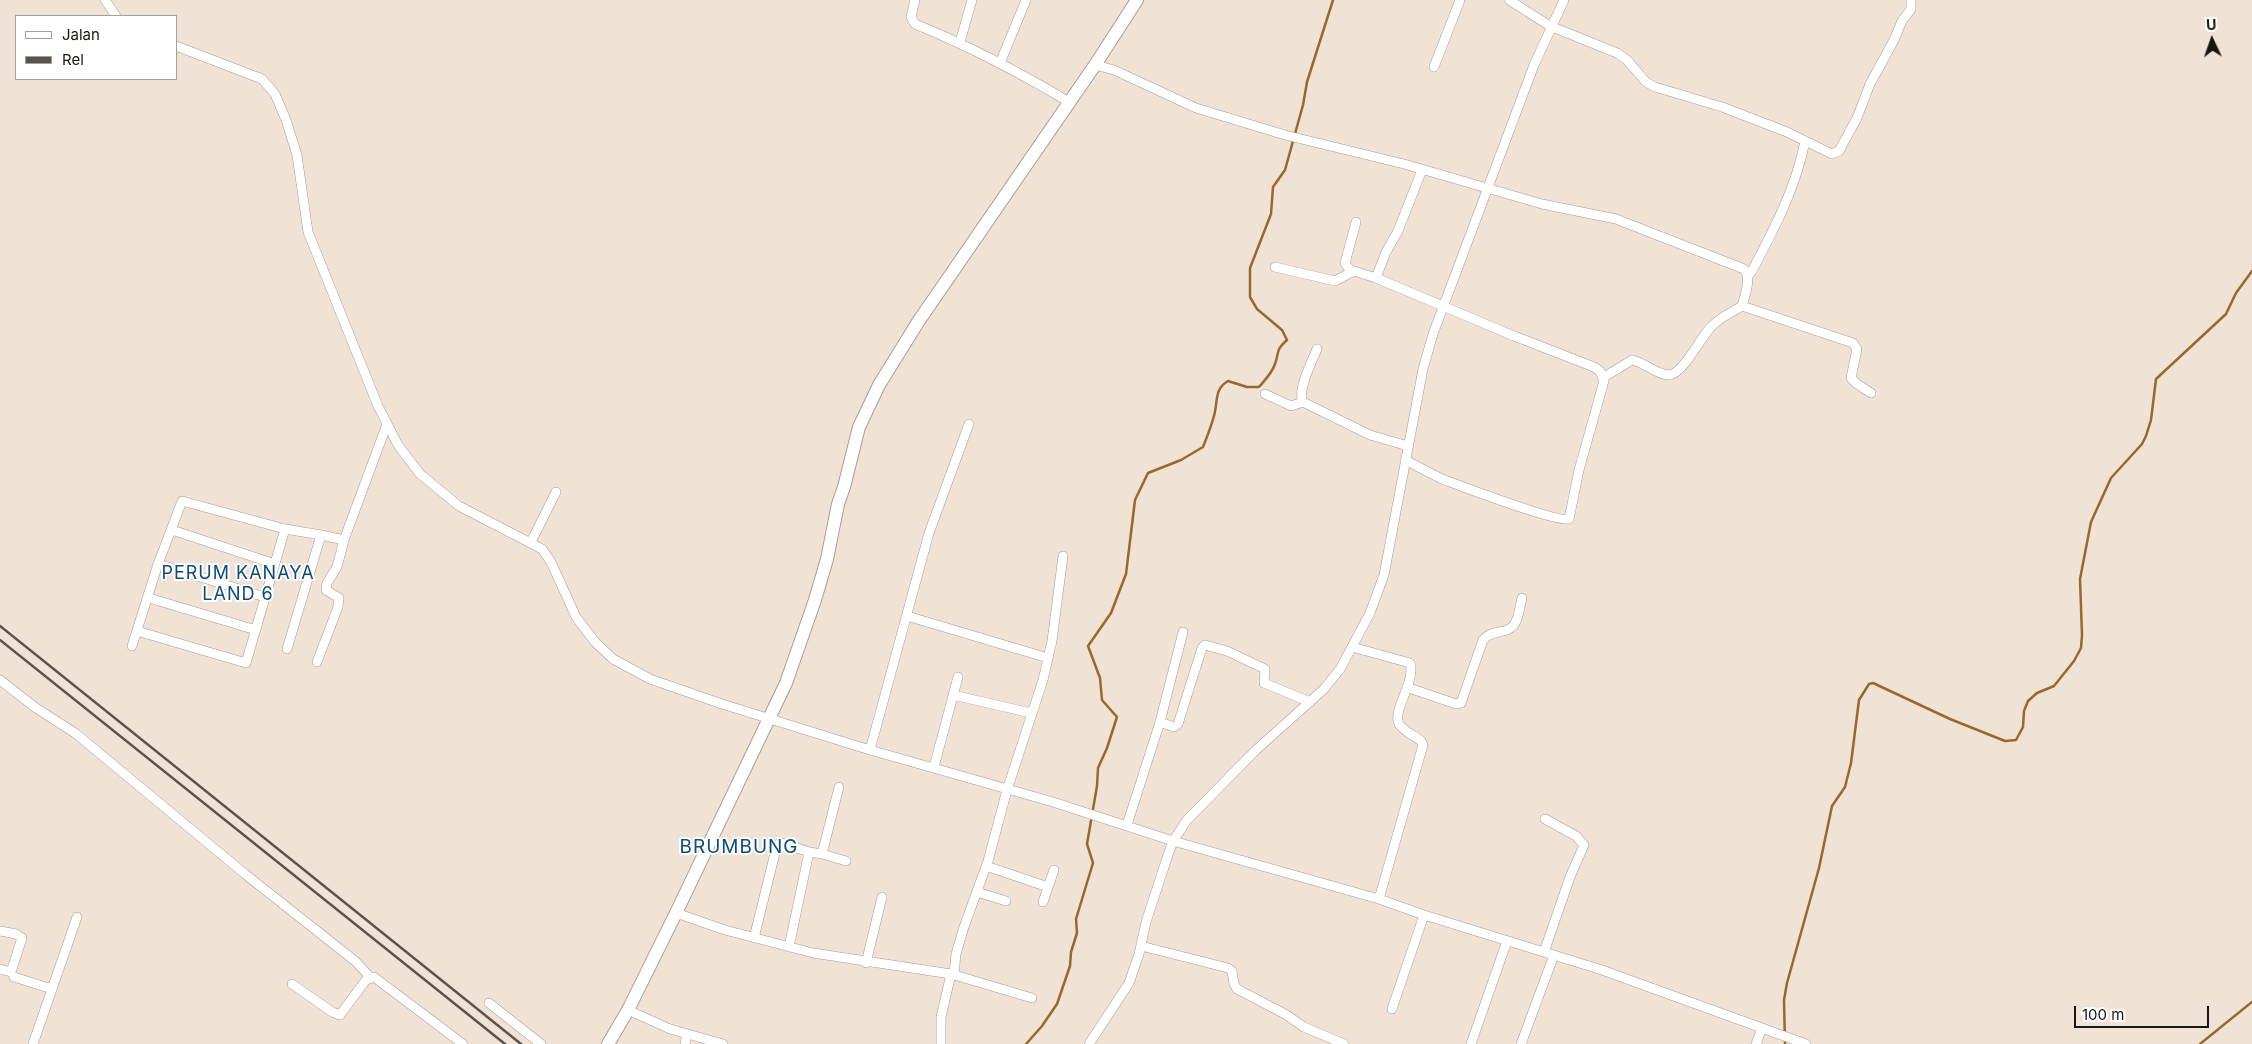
<!DOCTYPE html>
<html>
<head>
<meta charset="utf-8">
<style>
	body { margin:0 }
	#map { position:relative; width:2252px; height:1044px; overflow:hidden; background:#f0e3d6; font-family:Inter,sans-serif }
	canvas { display:block }
	.legend { position:absolute; left:15px; top:15px; width:162px; height:65px; box-sizing:border-box; background:#fff; border:1px solid #a3a19f; margin:0; padding:6px 9px; list-style:none; font-size:15px; color:#18140f }
	.legend li { display:flex; align-items:center; gap:10px; height:25px }
	.legend b { width:25px; border:1px solid #a3a19f }
	.north { position:absolute; left:2187px; top:15px; width:50px; height:50px; -webkit-text-stroke:4px #fff; paint-order:stroke; rotate:357deg; font-size:14px; font-weight:700; line-height:20px; text-align:center; color:#18140f }
	.north::after { content:''; display:block; margin:auto; width:18px; height:22px; background:#18140f; clip-path:polygon(50% 0,100% 100%,50% 72%,0 100%) }
	.scale { position:absolute; left:2074px; top:1006px; width:135px; height:22px; box-sizing:border-box; border:2px solid #18140f; border-top:0; padding-left:6px; font-size:15px; line-height:18px; white-space:nowrap; color:#18140f; -webkit-text-stroke:4px #fff; paint-order:stroke }
</style>
</head>
<body>
<div id="map">
<canvas width="2252" height="1044"></canvas>
<ul class="legend">
<li><b style="height:6px;background:#fff"></b>Jalan</li>
<li><b style="height:6px;background:#5a534c"></b>Rel</li>
</ul>
<div class="north">U</div>
<div class="scale">100 m</div>
</div>
<script>
const context = document.querySelector('canvas').getContext('2d');
context.lineJoin = 'round';
function trace(path, color, width, dash) {
  context.strokeStyle = color;
  context.lineWidth = width;
  context.lineCap = dash ? 'butt' : 'round';
  context.setLineDash(dash || []);
  context.stroke(path);
}
function write(font, color, halo, rows, align = 'center') {
  context.font = font + ' Inter,sans-serif';
  context.lineWidth = 4;
  context.setLineDash([]);
  context.textBaseline = 'middle';
  context.strokeStyle = halo;
  context.fillStyle = color;
  for (const [text, x, y, turn = 0] of rows) {
    context.save();
    context.translate(x, y);
    context.rotate((+turn || 0) * Math.PI / 180);
    context.textAlign = isNaN(turn) ? turn : align;
    if (halo) context.strokeText(text, 0, 0);
    context.fillText(text, 0, 0);
    context.restore();
  }
}
trace(new Path2D(`
	M1026,1044L1042,1026L1057,1004L1070,966L1071,952L1077,933L1076,919L1093,863L1087,844L1097,786L1098,768L1107,748L1117,717L1102,700L1100,678L1088,646L1111,613L1126,574L1135,500L1148,473L1181,460L1203,447C1207,437 1211,427 1214,416C1218,402 1214,389 1228,381L1247,387H1259C1265,380 1272,373 1275,364C1280,350 1275,351 1287,340L1282,330L1257,309L1250,297V268L1271,214L1273,187L1285,170L1303,105L1307,82L1333,0
	M1785,1044L1784,1000L1787,983L1819,868L1832,806L1845,787L1851,763L1859,700L1869,684L1873,683L1950,719L2005,741L2016,740L2023,727L2024,711L2028,701L2037,693L2054,686L2074,661L2081,648L2082,635L2080,579L2091,522L2111,478L2142,444L2146,436L2151,420L2156,379L2226,314L2236,293L2252,271
	M2200,1044L2252,1002`), '#9a682c', 2.5);
const street = new Path2D(`
	M105,0L116,16
	M915,0L911,17L915,24C969,46 1019,72 1069,102
	M1509,0L1550,26L1617,53L1627,60L1646,82L1655,87L1722,107L1787,132L1832,154L1839,151L1857,118L1870,84L1894,40L1902,21L1911,9V0
	M960,42L972,0
	M176,46L262,79L275,94L286,120L297,155L308,232L378,406L398,445L420,474L459,506L542,549L551,562L576,617L595,642L613,659L650,679L722,704L870,750L1053,802L1173,841L1379,899L1424,915L1602,970L1806,1044
	M1000,63L1026,0
	M1095,65L1114,70L1196,108L1285,135L1404,164L1542,204L1616,219L1744,269C1752,277 1745,296 1742,306C1732,312 1721,317 1713,325C1700,336 1684,375 1668,375C1655,374 1644,362 1632,360L1604,377
	M1434,67L1460,0
	M1275,267L1335,281L1354,271L1376,278
	M1351,272L1345,263L1356,222
	M1748,276L1752,271C1774,229 1796,188 1805,141
	M1742,306L1853,343L1857,349L1851,378L1857,384L1871,393
	M1317,349C1312,361 1297,390 1303,402L1370,435L1408,446
	M1265,394L1291,406L1303,402
	M1405,460C1419,467 1433,475 1447,481C1464,487 1558,523 1569,519L1579,470L1604,381L1600,371L1594,367L1514,336L1376,278L1386,252L1398,231L1422,170
	M172,530L275,564
	M531,542L556,492
	M158,564L265,597
	M149,598L256,630
	M907,616L1048,658
	M137,631L246,663L285,529L321,535
	M132,646L158,564L182,501L285,529
	M1352,647L1410,663C1416,682 1392,710 1399,724C1403,731 1415,736 1421,741L1423,745L1379,899
	M287,649L321,535L344,540
	M317,662L338,607L339,598L326,590L327,583L337,567L344,540L387,424
	M0,680L36,708L75,733L245,874L355,961L370,977
	M1409,688L1456,704L1461,703L1483,640C1491,629 1506,635 1514,625C1519,618 1520,606 1522,598
	M953,695L1031,713
	M1160,722L1174,727L1178,724L1202,648L1205,645L1227,651L1265,669L1264,683L1310,702
	M870,750L929,533L969,424
	M934,767L958,677
	M1127,825L1160,722L1183,632
	M822,854L846,861
	M986,866L1048,887
	M977,892L1006,901
	M1043,902L1054,870
	M676,913L725,930L813,953L951,974L1032,998
	M0,931L16,934L22,938L11,972L0,969
	M754,938L777,845L782,843L809,852
	M1141,946L1228,968L1232,971L1234,984L1237,989L1285,1014L1304,1027L1344,1044
	M789,947L809,852L822,854L839,787
	M1544,952L1570,877L1584,845L1576,836L1545,819
	M866,963L882,897
	M954,974L956,954L964,927L988,861L1007,790L1043,680L1052,641L1063,556
	M14,977L52,989L77,917
	M292,984L332,1012L340,1015L366,980L374,977L463,1044
	M489,1003L541,1044
	M1392,1009L1424,915
	M628,1010L670,1029L723,1044
	M33,1044L52,989
	M685,1044L687,1034
	M941,1044V1017L951,974
	M1089,1044L1129,983L1139,954L1146,922L1167,858L1173,841L1187,820L1256,750L1324,689L1340,669L1370,613L1384,575L1423,369L1433,334L1534,65L1564,0
	M1471,1044L1507,941
	M1521,1044L1554,955
	M1756,1044L1762,1028`);
const secondary = new Path2D(`
	M608,1044L628,1010L676,913L786,683L815,600L827,559L838,504L844,487L859,427L879,385L918,322L1095,65L1137,0`);
trace(street, '#a89c90', 10);
trace(secondary, '#a89c90', 14);
trace(street, '#fff', 9);
trace(secondary, '#fff', 12);
trace(new Path2D(`
	M0,626L521,1044
	M0,640L505,1044`), '#5a534c', 2.5);
context.letterSpacing = '1px';
write('18px', '#0b4c7b', '#fff', [
	["PERUM KANAYA",238,574],
	["LAND 6",238,595]
]);
context.letterSpacing = '0px';
context.letterSpacing = '1px';
write('19px', '#0b4c7b', '#fff', [
	["BRUMBUNG",739,847]
]);
context.letterSpacing = '0px';
</script>
</body>
</html>
